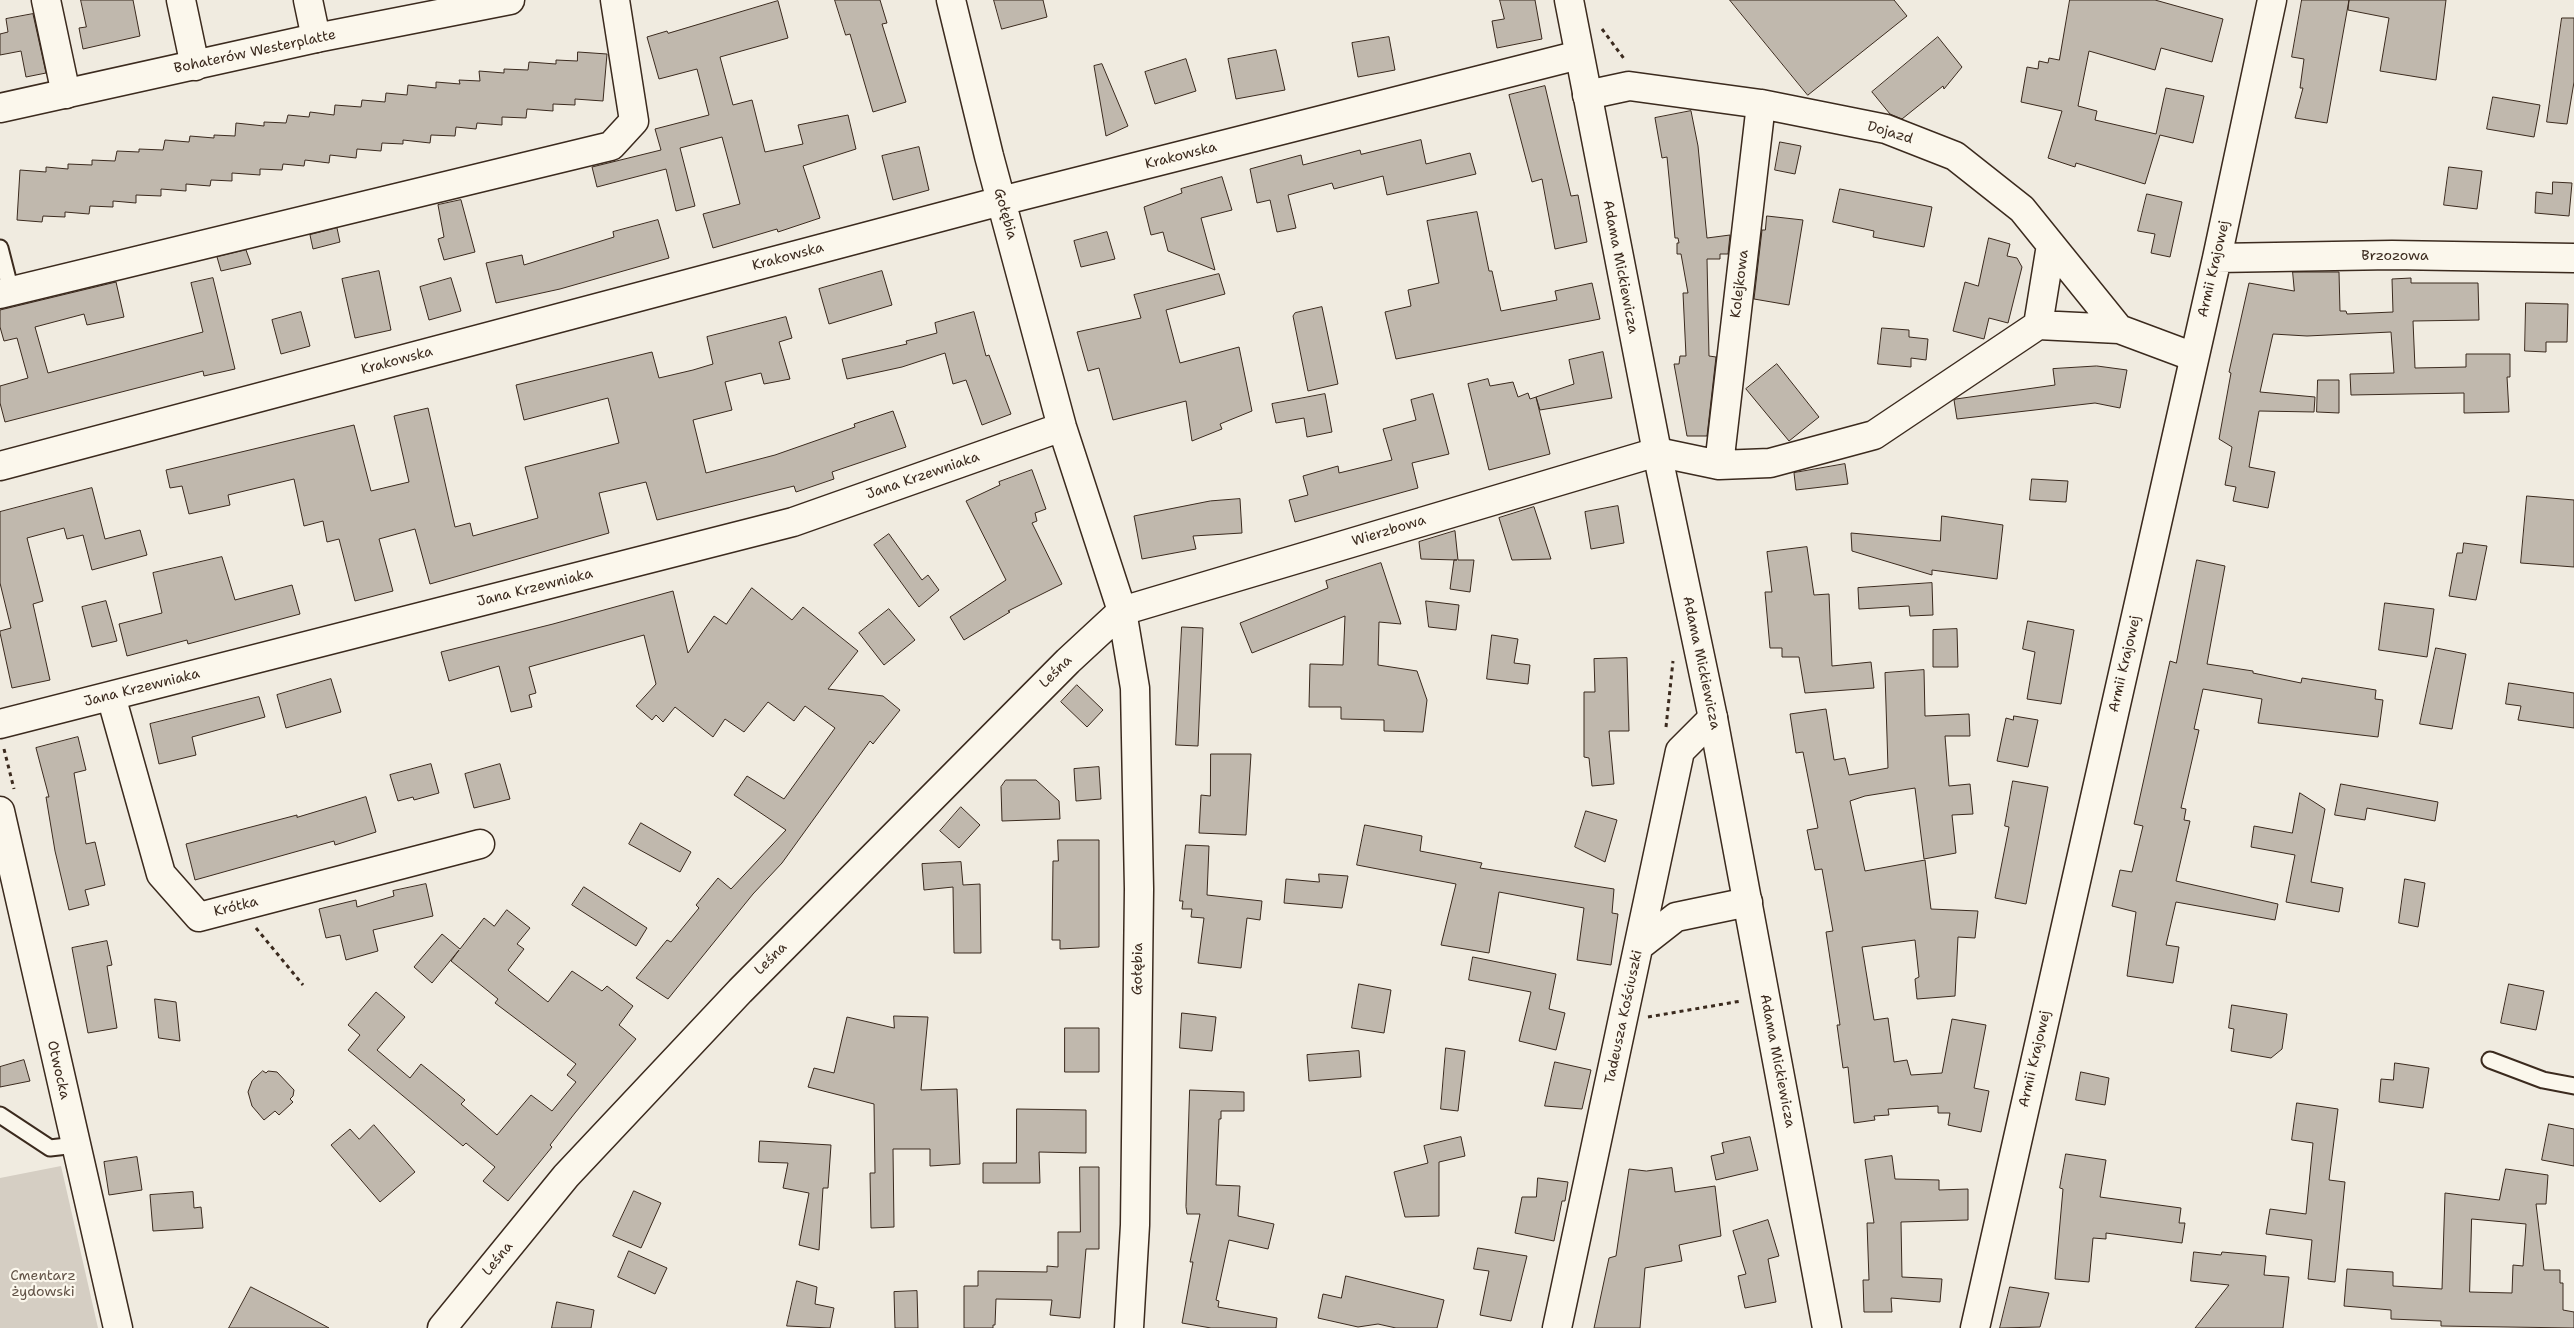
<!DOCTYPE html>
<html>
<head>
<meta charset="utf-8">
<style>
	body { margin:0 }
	canvas { display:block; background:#f0ebe0 }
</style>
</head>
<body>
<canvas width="2574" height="1328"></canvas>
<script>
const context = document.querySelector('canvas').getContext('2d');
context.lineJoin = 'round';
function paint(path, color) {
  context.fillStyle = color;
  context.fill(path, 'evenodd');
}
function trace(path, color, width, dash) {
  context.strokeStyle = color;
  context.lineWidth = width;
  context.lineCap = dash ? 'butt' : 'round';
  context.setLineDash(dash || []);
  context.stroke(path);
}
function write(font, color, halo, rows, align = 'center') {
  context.font = font + ' "Shantell Sans",sans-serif';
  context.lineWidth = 4.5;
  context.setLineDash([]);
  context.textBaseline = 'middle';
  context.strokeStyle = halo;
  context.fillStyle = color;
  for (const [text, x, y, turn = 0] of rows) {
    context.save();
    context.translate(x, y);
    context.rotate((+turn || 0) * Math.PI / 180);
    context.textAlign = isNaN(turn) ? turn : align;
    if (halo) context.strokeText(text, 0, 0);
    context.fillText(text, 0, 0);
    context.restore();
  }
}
paint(new Path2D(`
	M61,1166L98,1328H0V1178Z`), '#d5cec3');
const building = new Path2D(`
	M81,0H133L140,36L83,49L79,28L86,27Z
	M835,0H880L887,23L882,24L906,102L873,112L850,34L846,35Z
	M994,0H1043L1047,17L1002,29Z
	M1500,0H1535L1542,39L1497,48L1492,21L1504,19Z
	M1730,0H1894L1907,16L1808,95Z
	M2070,0H2155L2223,19L2212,62L2161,48L2155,70L2089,51L2078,106L2097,111L2095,120L2156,134L2166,88L2204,96L2193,143L2160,135L2145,184L2076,163L2075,167L2048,158L2062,111L2021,102L2027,67L2038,69L2039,61L2048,63L2049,58L2059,60Z
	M2302,0H2446L2436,80L2380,71L2389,18L2348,10L2349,0L2327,123L2295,118L2303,88H2300L2304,59L2292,57Z
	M778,1L788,38L720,57L733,105L752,100L765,152L803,144L798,125L848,115L856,149L803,166L820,218L778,232L777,229L713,248L703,214L740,204L722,137L680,148L695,206L676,211L666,169L597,187L592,167L661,150L655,129L709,115L697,69L659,79L647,37L667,31L668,33Z
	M33,14L46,73L26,77L21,51L0,55V34L8,32L6,19Z
	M2562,18H2574V82L2567,124L2547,122Z
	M1389,37L1395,70L1358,77L1352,43Z
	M1938,37L1962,67L1944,89L1943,86L1902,119L1890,114L1872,92Z
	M1276,50L1285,90L1236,99L1228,59Z
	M578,52L607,54L603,101L575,99V105L553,104V111L527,109L526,118L502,117V125L477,123L476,129L456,127L455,136L431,135L430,143L403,140V144L382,143L381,151L357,149L356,158L330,155L329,163L305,160L304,166L283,164L282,170L260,169V175L232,173V181L211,180L210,186L186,184V191L161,189V196L136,195V203L113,201V207L90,206L89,214L65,212V217L43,216L42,222L17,220L20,170L46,172V167L68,169V164L92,165V160L115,161L117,151L139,152V149L163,150L165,140L189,142L190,136L214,138V135L235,136L236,123L264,126V122L286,123L288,115L309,117L310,112L334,115L335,105L361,107L362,100L385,102L386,93L407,95L408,85L436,88V82L460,84L459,80L480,81L479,71L504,73V69L528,70L529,62L556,64V60L577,61Z
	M1186,59L1196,91L1155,104L1145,72Z
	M1102,64L1128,126L1106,136L1094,66Z
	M1545,86L1571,196L1578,195L1587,242L1555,249L1542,179L1532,182L1509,95Z
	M2493,97L2540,105L2534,137L2487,129Z
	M1691,111L1698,146L1707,238L1730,235L1728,254H1720V259H1707L1709,356L1716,357L1707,436H1687L1674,364H1679L1680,356H1686L1683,293H1688L1681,254H1677V243H1679L1678,238H1675L1667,157L1662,158L1655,118Z
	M1421,140L1426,164L1470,153L1476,174L1387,195L1383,176L1334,189L1332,183L1288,195L1296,228L1277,232L1270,200L1257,203L1250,169L1301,155L1303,165L1360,150L1361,154Z
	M1780,142L1801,146L1795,174L1775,170Z
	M919,147L929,190L893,200L882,156Z
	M2449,167L2482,171L2477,209L2444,205Z
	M1222,177L1232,210L1201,218L1215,270L1168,251L1163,232L1151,235L1144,207L1182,193L1181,189Z
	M2553,182L2572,183L2569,216L2535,213L2536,192L2552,194Z
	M1840,189L1932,207L1924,247L1873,237L1874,231L1833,222Z
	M2147,194L2182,202L2170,257L2151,253L2155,234L2138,231Z
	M461,200L475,252L444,260L438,239L444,237L438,205Z
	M1477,212L1489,271H1492L1501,311L1557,300L1555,291L1592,283L1600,319L1396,359L1385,312L1411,306L1408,290L1439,283L1427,221Z
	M1767,216L1803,220L1789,305L1754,299L1762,230H1765Z
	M658,220L669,258L560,289L496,303L486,263L522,255L524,265L614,237L613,232Z
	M337,228L340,242L313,249L310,235Z
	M1107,232L1115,259L1081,267L1074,241Z
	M1989,238L2010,244L2007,256L2017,258L2022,267L2008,323L1989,318L1984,339L1953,331L1965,282L1978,286Z
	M246,250L251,264L221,271L217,257Z
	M379,271L391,330L355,338L342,279Z
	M882,271L892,305L829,324L819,289Z
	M2293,272H2339L2340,311H2346L2347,314L2393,312L2392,279L2411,278V283H2478L2479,320L2413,321L2415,368L2466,367V354H2510V377H2507L2509,412L2464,413V393L2351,395L2350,374L2394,373L2391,332L2307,336L2273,334L2260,392L2315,397L2314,412L2259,411L2249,467L2275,472L2268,508L2233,501L2236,487L2225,485L2232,447L2219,439L2231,373L2229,372L2249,283L2294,291Z
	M1219,274L1225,294L1166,310L1180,363L1239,347L1252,411L1220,424L1222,429L1192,441L1186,401L1113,420L1099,368L1088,371L1077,332L1141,318L1134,295Z
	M213,278L235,369L204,376L203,371L5,422L0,403V386L28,378L17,338L4,341L0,327V310L116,282L124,317L87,325L84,314L35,327L48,373L203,332L191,283Z
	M451,278L461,311L429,320L420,287Z
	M2526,303L2568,304L2567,342H2546V352L2525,351Z
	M1322,307L1338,384L1308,391L1293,316L1295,313Z
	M301,312L310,346L281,354L272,320Z
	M974,312L986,356L989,355L1011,414L982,425L966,380L953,384L945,353L902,367L847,379L842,359L907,344L906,341L937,333L935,323Z
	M786,317L792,338L779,342L790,379L764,384L761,373L725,382L732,410L693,420L706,473L775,455L855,427L854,424L893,411L906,447L832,472L834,479L796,492L794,486L657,520L646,482L599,493L609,533L430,584L415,529L379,539L393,591L355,601L339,539L327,542L323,521L304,526L294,479L228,495L230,505L189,514L182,486L170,488L166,470L354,425L371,491L409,482L394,416L428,408L455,527L470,523L473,536L538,518L525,467L619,443L608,398L524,420L516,385L652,352L659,378L693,370L713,364L707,337Z
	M1882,328L1909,330V337L1928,339L1926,360L1911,358V367L1878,364Z
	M1603,352L1612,398L1540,410L1536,397L1574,384L1569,360Z
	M1777,364L1819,417L1789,441L1746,389Z
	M2097,366L2127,370L2120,408L2095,403L1957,419L1954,400L1956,399L2055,385L2053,369Z
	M1488,379L1490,386L1513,382L1518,397L1528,393L1530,399L1536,397L1550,454L1489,470L1468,384Z
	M2318,380H2339V413L2317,412Z
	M1325,394L1332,432L1307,437L1304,418L1276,423L1272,404Z
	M1433,394L1449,454L1412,463L1418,488L1295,522L1289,500L1308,495L1303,476L1338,466L1339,473L1392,460L1383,429L1416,420L1411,400Z
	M1845,464L1848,484L1796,490L1794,473Z
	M1032,470L1046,509L1035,513L1037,521L1032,523L1062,584L1008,611L1010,612L964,640L950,617L1006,580L966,501L1000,485L999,482Z
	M2032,479L2068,481L2066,502L2030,500Z
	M92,488L105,539L140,530L147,555L92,570L83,535L67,539L64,528L27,538L43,601L33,604L50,680L12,688L0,633V631L11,628L0,583V512Z
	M2527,496L2574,500V567L2521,563Z
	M1240,499L1242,533L1193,536L1196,549L1142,559L1134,516L1210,501Z
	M1618,506L1624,543L1591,549L1585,512Z
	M1534,507L1551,559L1512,560L1499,518Z
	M1942,516L2003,525L1997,579L1932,570V575L1852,551L1851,533L1940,541Z
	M1455,531L1458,560H1474L1470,592L1450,589L1454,560H1457L1421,559L1419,542Z
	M889,534L922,580L928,575L939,590L919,607L874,545Z
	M2464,543L2487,546L2476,600L2449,596L2457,553H2462Z
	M1807,547L1814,595L1829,594L1832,666L1871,662L1874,688L1805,693L1799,657H1782V648H1770L1765,592H1772L1767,552Z
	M222,557L235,600L292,585L300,614L188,644L187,640L127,656L119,624L162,613L153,573Z
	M2197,560L2225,566L2207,664L2253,671V673L2301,683L2302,678L2376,690L2375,699L2383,700L2378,737L2258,723L2262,699L2203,689L2194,729L2199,730L2181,808L2186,809L2184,820L2190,821L2176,881L2278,904L2275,920L2176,902L2166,945L2179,947L2173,983L2127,976L2136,912L2112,906L2120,870L2132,872L2143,826L2134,824L2170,661L2176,663Z
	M1381,563L1401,624L1379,622L1378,665L1417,671L1427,700L1423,732L1384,731V720L1341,719V707H1309L1310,664L1343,665L1345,616L1252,653L1240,623L1328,588L1326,581Z
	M1932,583L1933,615L1910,616L1909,606L1859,609L1858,588Z
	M752,588L792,620L803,607L858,651L828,689L883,696L900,710L873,744L870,741L782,863L753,894L668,999L636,978L667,940L671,942L699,908L696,905L718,878L731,889L786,830L734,795L747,776L784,799L835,728L805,706L794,721L768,702L744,732L725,719L713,737L675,707L663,722L656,715L652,720L636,706L656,684L644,635L529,667L536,693L529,695L532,707L511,712L499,666L449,681L441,652L553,624L673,591L688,653L714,616L726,624Z
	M106,601L117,641L92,647L82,607Z
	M1426,601L1459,605L1456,630L1429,627Z
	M2385,603L2434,609L2427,657L2379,650Z
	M889,609L915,640L884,665L859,633Z
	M2028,621L2074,630L2061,704L2027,699L2035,652L2023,649Z
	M1182,627L1203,628L1198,746L1176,745Z
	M1957,629L1958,667H1933V630Z
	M1492,635L1518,639L1514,663L1530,665L1528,684L1487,679Z
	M2436,648L2466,654L2452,729L2420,724Z
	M1627,658L1629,731H1609L1614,784L1592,786L1589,758L1584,757V692H1595L1594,659Z
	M1924,670L1925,716L1969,714L1970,736H1945L1949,786L1970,784L1973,814L1952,815L1956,853L1924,859L1915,788L1865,796L1850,801L1865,871L1925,860L1931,909L1978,911L1975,938L1958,937L1955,996L1917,999L1915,979L1919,977L1915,940L1862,947L1874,1020L1888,1018L1894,1062L1907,1060L1911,1075L1942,1073L1952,1019L1986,1025L1974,1088L1989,1091L1981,1132L1948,1125L1950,1113H1938V1106L1888,1109L1889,1115L1874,1116L1875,1120L1854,1123L1848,1067L1843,1068L1837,1025H1840L1826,932L1833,931L1822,869L1815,870L1807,830L1818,828L1803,752L1796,753L1790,714L1826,709L1834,760L1845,758L1849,775L1888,768L1885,673Z
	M331,679L341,712L286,728L277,695Z
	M2509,683L2574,693V728L2518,720L2521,706L2506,704Z
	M1077,685L1103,710L1087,727L1061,702Z
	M259,697L265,717L192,737L196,755L159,764L150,724Z
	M2014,716L2038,720L2028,767L1997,761L2006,718L2013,720Z
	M78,737L86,770L74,773L86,844L95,842L105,885L85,890L89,905L69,910L55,851L46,797H49L36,748Z
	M1211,754H1251L1246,835L1199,833L1201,795L1210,796Z
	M431,764L439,793L414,800L413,797L398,801L390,775Z
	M500,764L510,799L474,808L465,774Z
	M1099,767L1101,799L1076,801L1074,769Z
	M1006,780H1036L1059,801L1060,819L1002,821L1001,787Z
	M2013,781L2048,787L2026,904L1995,898L2009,827L2005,826Z
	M2341,784L2438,802L2435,821L2367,808L2365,820L2335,815Z
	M2300,793L2325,809L2311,882L2343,888L2339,912L2286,902L2295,855L2251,847L2254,826L2292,833Z
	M366,797L376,832L335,845L334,841L195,880L186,844L297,815V817Z
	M961,807L980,825L959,848L940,831Z
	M1586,811L1617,820L1605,862L1575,847Z
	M641,823L691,852L680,872L629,844Z
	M1365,825L1422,836L1420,851L1482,863L1480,868L1614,889L1612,913L1618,914L1611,965L1577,960L1584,908L1499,892L1489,953L1441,945L1456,884L1357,865Z
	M1058,840H1099V947L1060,949V940H1052L1053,861H1058Z
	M1186,845L1209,846L1207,895L1262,901L1260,920L1247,918L1241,968L1198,963L1204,918L1191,917L1192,909H1182L1183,901H1180Z
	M961,862L963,885L980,884L981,953H954L953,887L924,890L922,864Z
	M1319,874L1348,876L1342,908L1284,903L1286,879L1319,882Z
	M2405,879L2425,883L2418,927L2399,923Z
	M426,884L433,916L373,930L378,951L346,960L340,935L326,938L319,909L356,900L357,907L394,896L393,891Z
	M584,887L647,928L636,946L572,905Z
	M507,910L530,928L517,944L524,949L508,970L510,972L548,1002L572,971L602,991L607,986L633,1006L619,1025L636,1039L575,1113L550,1145L552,1147L508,1201L483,1181L495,1167L466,1143L463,1146L348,1050L360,1035L348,1025L376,992L405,1017L377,1050L410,1078L421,1064L465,1100L461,1104L497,1135L531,1095L552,1111L576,1082L567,1075L576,1064L495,1003L498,999L451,961L459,950L432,983L414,967L442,934L460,949L484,918L494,926Z
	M107,941L112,965L107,966L117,1028L88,1033L72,948Z
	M1473,957L1556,974L1549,1009L1565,1013L1556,1050L1519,1041L1531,992L1469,980Z
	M1359,984L1391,990L1384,1033L1352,1028Z
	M2509,984L2544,991L2536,1030L2501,1023Z
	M155,999L176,1002L180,1041L159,1038Z
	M2232,1005L2287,1014L2282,1049L2271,1058L2231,1051L2234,1029L2229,1028Z
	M1182,1013L1216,1017L1212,1051L1180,1048Z
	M894,1016L928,1017L921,1090L957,1089L960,1164L930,1166V1149H893L894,1227L871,1228L870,1173H875L874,1104L808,1087L814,1068L834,1073L847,1017L894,1028Z
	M1065,1028H1099V1072H1065Z
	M1446,1048L1465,1051L1458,1111L1441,1109Z
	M1359,1051L1361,1077L1309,1081L1307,1055Z
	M24,1060L30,1081L0,1087V1067Z
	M1555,1062L1591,1070L1582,1109L1545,1106Z
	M2395,1063L2429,1068L2423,1108L2379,1102L2381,1079L2393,1080Z
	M263,1071L266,1073L268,1071L277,1072L294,1090L293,1096L290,1099L293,1102L279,1115L275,1111L264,1120L252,1106L248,1092L252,1081Z
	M2081,1072L2109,1078L2105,1105L2076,1100Z
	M1190,1090L1244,1092V1111H1221V1119H1219L1216,1185L1240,1186L1238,1216L1274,1224L1268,1249L1229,1240L1216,1300L1219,1301L1218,1307L1277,1318L1276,1328H1211L1182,1323L1193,1262H1190L1200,1214H1187L1186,1207Z
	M2297,1103L2338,1109L2329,1180L2345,1182L2335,1282L2308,1279L2312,1240L2266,1234L2270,1209L2306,1214L2313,1143L2292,1140Z
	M1017,1109L1086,1110V1153L1039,1152L1040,1183H983V1163H1016Z
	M2549,1124L2574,1129V1166L2542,1160Z
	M374,1125L415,1172L380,1202L331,1145L350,1129L359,1139Z
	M1461,1137L1465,1156L1439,1162V1216L1405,1217L1394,1172L1428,1163L1424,1146Z
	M1750,1137L1758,1170L1716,1180L1711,1156L1724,1153L1722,1143Z
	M760,1141L831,1145L828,1188H823L819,1250L799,1245L809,1193L783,1188L788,1163L759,1162Z
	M2066,1154L2106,1160L2100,1197L2181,1208L2179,1223H2185L2182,1243L2106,1233V1239L2093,1238L2089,1282L2055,1279L2063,1189L2060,1188Z
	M1892,1156L1895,1179L1939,1180V1190L1968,1189V1220L1901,1222L1902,1277L1942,1279L1940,1302L1891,1298L1892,1312H1864L1863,1280H1869L1867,1223H1874L1865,1160Z
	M137,1157L142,1190L109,1195L104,1162Z
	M1080,1167H1099V1249H1086L1080,1318L1050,1315L1052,1300L996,1299L995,1325H993V1328H964V1286H978V1271L1047,1272V1266L1058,1267V1232H1080Z
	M1672,1168L1675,1192L1715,1186L1721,1236L1679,1245L1682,1261L1645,1268L1640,1328H1594L1609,1258L1616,1256L1629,1169L1646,1171Z
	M2506,1169L2548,1175L2546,1204H2536L2544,1270H2560V1283H2563V1310L2574,1312V1328L2441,1326V1321L2391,1319V1310L2344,1306L2347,1269L2393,1272V1286L2442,1289L2445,1193L2499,1200ZM2472,1219L2526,1224L2523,1266L2513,1265L2512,1293L2470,1292Z
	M1538,1178L1568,1182L1565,1201H1562L1554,1241L1515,1233L1522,1197H1536Z
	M634,1191L661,1203L641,1248L613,1236Z
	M193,1192L194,1208L201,1207L203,1228L153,1231L150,1195Z
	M1768,1220L1779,1256L1768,1259L1776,1302L1745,1308L1738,1276L1746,1274L1733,1231Z
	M1478,1248L1527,1256L1511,1321L1480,1315L1489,1271L1474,1269Z
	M629,1251L667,1268L655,1294L618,1277Z
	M2194,1252L2221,1255L2222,1252L2266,1256L2264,1275L2289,1277L2283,1328H2195L2229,1285L2191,1281Z
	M1346,1276L1444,1300L1437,1328H1396L1378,1324L1358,1327L1318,1318L1323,1294L1341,1298Z
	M797,1281L817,1287L815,1304L834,1308L830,1328L787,1326Z
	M251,1287L292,1308L329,1328H229Z
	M2010,1287L2049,1293L2040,1327L2000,1328Z
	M917,1291L918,1328H895L894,1292Z
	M557,1302L594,1310L591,1328H552Z`);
paint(building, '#c0b8ad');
trace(building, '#3b2a1e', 1);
const service = new Path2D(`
	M0,248L11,291
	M2490,1060L2543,1080L2574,1086
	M0,1115L50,1148L76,1145`);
const minor = new Path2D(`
	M46,0L66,94
	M181,0L195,66
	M308,0L316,38
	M951,0L989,156L1062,427L1122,611L1135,688L1139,889L1135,1225L1129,1328
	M1587,95L1629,86L1761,104L1886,129L1955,156L2022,209L2119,329
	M2217,258L2392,255L2574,258
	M0,294L611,146L634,121L615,0
	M2038,325L2051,245
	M1719,465L1761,104
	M0,466L1001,201L1579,55
	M111,696L161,874L199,917L480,844
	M0,724L793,522L1062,427
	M0,811L118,1328
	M1639,946L1676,917L1748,902
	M442,1328L566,1176L740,991L1068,661L1122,611L1657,452L1719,465L1770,463L1874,435L2038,325L2119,329L2194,357
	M1557,1328L1680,751L1713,718
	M1975,1328L2217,258L2272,0`);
const tertiary = new Path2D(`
	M0,108L316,38L510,0`);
const secondary = new Path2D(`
	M1569,0L1657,452L1713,718L1827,1328`);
trace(service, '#3b2a1e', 19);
trace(minor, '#3b2a1e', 31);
trace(tertiary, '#3b2a1e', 31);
trace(secondary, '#3b2a1e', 31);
trace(new Path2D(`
	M1602,29L1625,60
	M1666,727L1673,661
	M4,749L14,789
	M256,928L303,985
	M1648,1017L1741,1001`), '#3b2a1e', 3, [4, 4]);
trace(service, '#fbf7ec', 15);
trace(minor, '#fbf7ec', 28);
trace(tertiary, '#fbf7ec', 28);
trace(secondary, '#fbf7ec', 28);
write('14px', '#3b2a1e', '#fbf7ec', [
	["Bohaterów Westerplatte",255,52,-12],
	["Dojazd",1890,133,17],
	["Krakowska",1181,156,-14],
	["Gołębia",1005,214,74],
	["Brzozowa",2395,256],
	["Krakowska",788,257,-15],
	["Adama Mickiewicza",1620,267,79],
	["Armii Krajowej",2214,269,-77],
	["Kolejkowa",1740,284,-83],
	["Krakowska",397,361,-15],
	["Jana Krzewniaka",923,476,-19],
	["Wierzbowa",1389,531,-17],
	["Jana Krzewniaka",535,588,-14],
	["Adama Mickiewicza",1701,663,78],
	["Armii Krajowej",2125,664,-77],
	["Leśna",1056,672,-45],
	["Jana Krzewniaka",142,688,-14],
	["Krótka",236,907,-14],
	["Leśna",771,959,-45],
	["Gołębia",1138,969,-89],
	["Tadeusza Kościuszki",1624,1017,-78],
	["Armii Krajowej",2035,1059,-77],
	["Adama Mickiewicza",1777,1061,79],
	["Otwocka",58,1070,77],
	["Leśna",498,1259,-51]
]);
write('14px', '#625347', '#fbf7ec', [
	["Cmentarz",43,1276],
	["żydowski",43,1292]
]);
</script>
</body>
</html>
